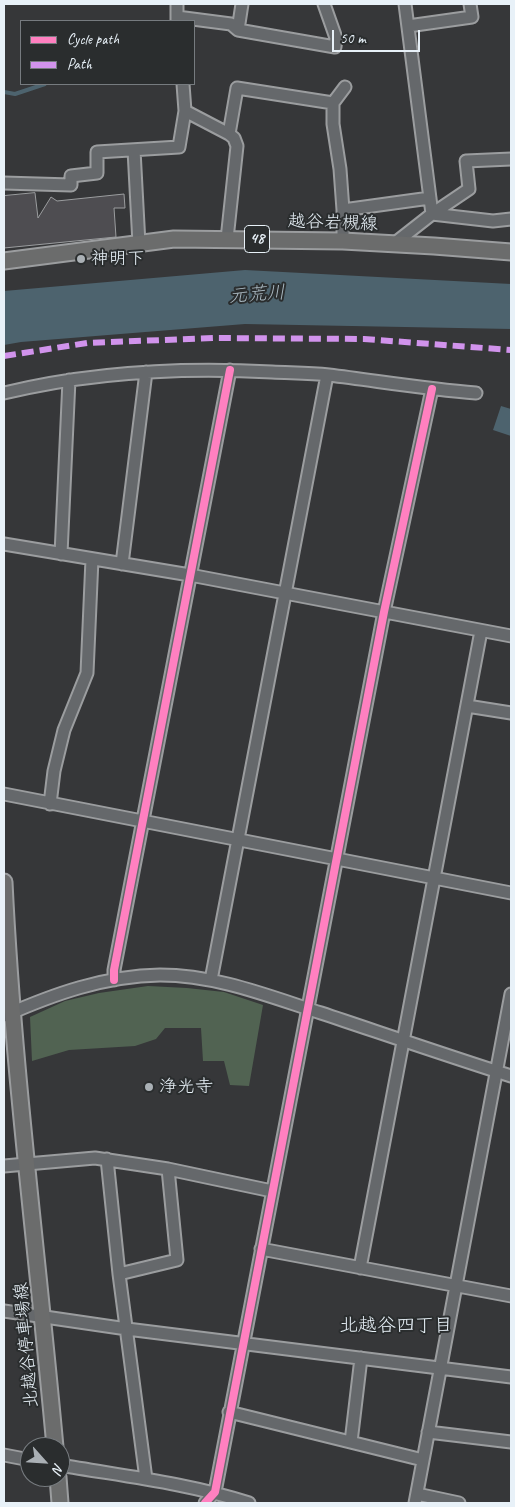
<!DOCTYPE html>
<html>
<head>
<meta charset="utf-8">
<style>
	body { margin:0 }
	#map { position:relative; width:515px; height:1507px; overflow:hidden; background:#363739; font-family:Caveat,sans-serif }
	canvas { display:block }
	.frame { position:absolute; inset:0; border:5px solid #e8f1f8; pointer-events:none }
	.legend { position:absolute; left:20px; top:20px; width:175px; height:65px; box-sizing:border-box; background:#2a2d2e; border:1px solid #767b7f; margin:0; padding:6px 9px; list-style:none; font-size:15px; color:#e8f1f8 }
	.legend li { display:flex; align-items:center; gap:10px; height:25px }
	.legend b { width:25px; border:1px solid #767b7f }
	.north { position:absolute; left:20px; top:1437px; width:50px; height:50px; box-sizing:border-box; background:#2a2d2e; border:1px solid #767b7f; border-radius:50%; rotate:116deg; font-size:14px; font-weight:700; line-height:20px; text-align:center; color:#e8f1f8 }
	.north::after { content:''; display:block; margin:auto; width:18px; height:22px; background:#aab0b5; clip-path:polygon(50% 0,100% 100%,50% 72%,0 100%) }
	.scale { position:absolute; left:332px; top:30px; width:88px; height:22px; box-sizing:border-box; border:2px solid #e8f1f8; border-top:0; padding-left:6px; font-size:15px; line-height:18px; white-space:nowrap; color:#e8f1f8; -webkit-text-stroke:4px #2a2d2e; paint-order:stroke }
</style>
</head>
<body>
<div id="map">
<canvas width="515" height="1507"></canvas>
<div class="frame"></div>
<ul class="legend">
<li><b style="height:6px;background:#ff80c0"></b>Cycle path</li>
<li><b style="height:6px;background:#d193ec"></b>Path</li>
</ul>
<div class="north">N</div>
<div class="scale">50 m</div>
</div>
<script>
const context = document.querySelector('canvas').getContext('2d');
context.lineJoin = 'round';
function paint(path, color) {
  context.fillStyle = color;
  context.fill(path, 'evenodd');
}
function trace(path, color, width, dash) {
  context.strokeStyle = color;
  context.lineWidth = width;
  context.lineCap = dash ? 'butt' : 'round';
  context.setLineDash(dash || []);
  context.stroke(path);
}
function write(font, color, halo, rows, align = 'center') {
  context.font = font + ' Caveat,"Klee One",sans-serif';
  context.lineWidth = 4;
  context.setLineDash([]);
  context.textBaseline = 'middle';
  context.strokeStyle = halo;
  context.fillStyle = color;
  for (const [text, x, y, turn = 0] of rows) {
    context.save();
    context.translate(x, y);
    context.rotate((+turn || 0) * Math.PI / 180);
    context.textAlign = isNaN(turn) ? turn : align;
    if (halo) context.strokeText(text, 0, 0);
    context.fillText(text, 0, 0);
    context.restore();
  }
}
paint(new Path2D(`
	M148,986L187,988L224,992L263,1005L249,1086L230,1085L224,1061H203L201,1028H165L156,1039L135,1046L69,1050L32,1061L30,1017L65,1001L99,993Z`), '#516352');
paint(new Path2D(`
	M245,270L511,284V329L245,324L21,342L4,345V291Z
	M501,406L511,409V436L493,430Z`), '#4d636e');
trace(new Path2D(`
	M4,92L15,94L45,84`), '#4d636e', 4);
const building = new Path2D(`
	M35,193L38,218L51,197L57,201L124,194L125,208H114L116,237L4,248V196Z`);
paint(building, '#4e4d51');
trace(building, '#9b9d9f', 1);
const minor = new Path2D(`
	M177,4V21
	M405,4L432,214L493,221L511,219
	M177,17L231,24L238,30L335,47L336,38L324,4
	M408,26L472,17L470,4
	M238,30L242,4
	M183,84L185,111L229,134L234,138L237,146L227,239
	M229,134L237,88L333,103
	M134,150L139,244
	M4,183L71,185V176L97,173V152L179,147L185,111
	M343,210L430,198
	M343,241V210L340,169L333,124V103L345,87
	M395,243L432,214L469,189L466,161L511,159
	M4,393C91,372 182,367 272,372C291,373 310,373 329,375C378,381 426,389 476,393
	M4,544L190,575L511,636
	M61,554L69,380
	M122,564L146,372
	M467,706L511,713
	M4,794L511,893
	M50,804L54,771L64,730L87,673L92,559
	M114,980V970L230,370
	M211,980L327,375
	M4,1016C54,994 104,976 160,975C216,975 268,996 321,1013C384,1034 448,1056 511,1076
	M107,1159L119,1274L146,1479
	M4,1166L95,1158L168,1169L272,1191
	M261,1249L511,1296
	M360,1268L481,631
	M119,1274L177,1260L168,1169
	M4,1311L127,1329L511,1377
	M229,1412L423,1460
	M428,1432L511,1442
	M351,1442L361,1358
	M4,1455L30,1460
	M60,1465C123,1476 187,1483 249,1503
	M417,1494L459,1503
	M205,1503L215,1492L384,612L432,389
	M415,1503L511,994`);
const major = new Path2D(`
	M4,261L174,239L343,241L434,246L511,252
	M4,882C13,1071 38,1258 55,1447
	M58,1477L60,1503`);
trace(minor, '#9b9d9f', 15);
trace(major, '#9b9d9f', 19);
trace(minor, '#65686b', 11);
trace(major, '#6b6c6c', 15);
trace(new Path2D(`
	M4,356L87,343L213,338L364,339L511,350`), '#d193ec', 6, [12, 6]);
trace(new Path2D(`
	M114,980V970L230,370
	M205,1503L215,1492L384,612L432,389`), '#ff80c0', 8);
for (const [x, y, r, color] of [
	[81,259,5,"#aab0b5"],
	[149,1087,5,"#aab0b5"]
]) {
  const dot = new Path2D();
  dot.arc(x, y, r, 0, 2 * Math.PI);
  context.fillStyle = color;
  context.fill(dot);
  trace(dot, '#2a2d2e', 2);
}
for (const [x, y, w] of [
	[257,239,25]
]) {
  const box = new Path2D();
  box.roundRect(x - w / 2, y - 13.5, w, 27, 4);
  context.fillStyle = '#2a2d2e';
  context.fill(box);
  trace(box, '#e8f1f8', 1);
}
write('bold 16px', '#e8f1f8', null, [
	["48",257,239]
]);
write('18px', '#e8f1f8', '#2a2d2e', [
	["越谷岩槻線",333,223,2],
	["北越谷停車場線",27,1345,-95]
]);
write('18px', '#e8f1f8', '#2a2d2e', [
	["神明下",91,259],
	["浄光寺",159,1087]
], 'left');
write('italic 19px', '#abbac3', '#2a2d2e', [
	["元荒川",257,295,-4]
]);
write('19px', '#e8f1f8', '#2a2d2e', [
	["北越谷四丁目",396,1326]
]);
</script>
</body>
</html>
